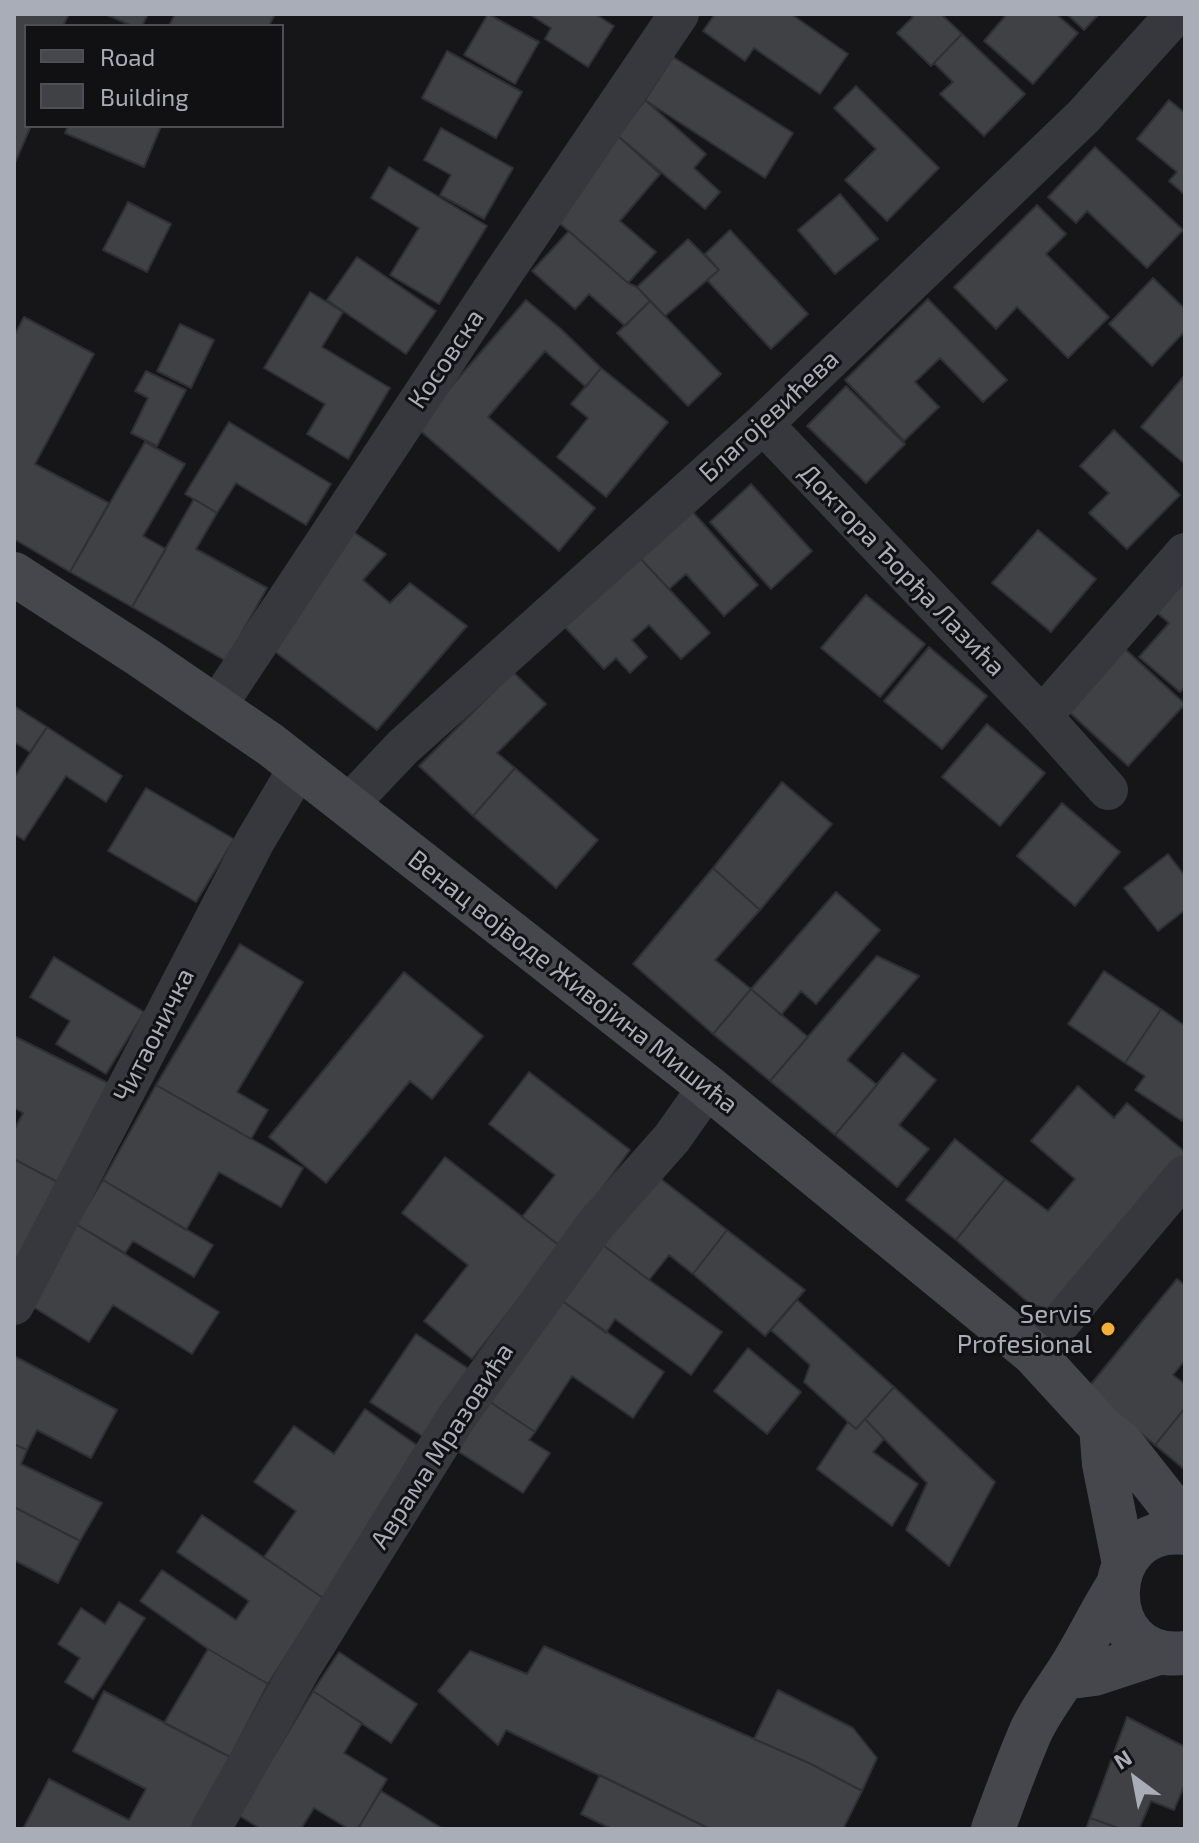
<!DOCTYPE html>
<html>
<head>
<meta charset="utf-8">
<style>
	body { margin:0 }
	#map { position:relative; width:1199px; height:1843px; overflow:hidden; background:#161618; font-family:"Exo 2",sans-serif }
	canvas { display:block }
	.frame { position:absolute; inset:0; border:16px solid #a8adb8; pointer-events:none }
	.legend { position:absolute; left:24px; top:24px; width:260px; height:104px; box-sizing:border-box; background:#111113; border:2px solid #4d4f55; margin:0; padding:10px 14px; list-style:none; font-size:24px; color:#a8adb8 }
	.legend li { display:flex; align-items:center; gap:16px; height:40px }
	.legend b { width:40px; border:2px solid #4d4f55 }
	.north { position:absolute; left:1095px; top:1739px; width:80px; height:80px; -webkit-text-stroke:6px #111113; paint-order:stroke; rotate:328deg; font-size:22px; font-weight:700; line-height:32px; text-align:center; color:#a8adb8 }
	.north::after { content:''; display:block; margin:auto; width:28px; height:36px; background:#a8adb8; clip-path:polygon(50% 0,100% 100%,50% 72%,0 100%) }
</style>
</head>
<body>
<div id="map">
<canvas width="1199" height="1843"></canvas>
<div class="frame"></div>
<ul class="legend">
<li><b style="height:10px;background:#45474d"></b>Road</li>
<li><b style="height:22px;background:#404145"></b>Building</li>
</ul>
<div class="north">N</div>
</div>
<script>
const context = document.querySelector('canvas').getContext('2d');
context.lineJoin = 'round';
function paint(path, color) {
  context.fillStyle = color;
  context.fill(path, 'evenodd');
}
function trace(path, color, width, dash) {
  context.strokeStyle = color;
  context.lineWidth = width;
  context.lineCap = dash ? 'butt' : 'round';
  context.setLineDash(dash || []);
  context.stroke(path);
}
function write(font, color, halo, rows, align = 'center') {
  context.font = font + ' "Exo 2",sans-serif';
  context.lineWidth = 6;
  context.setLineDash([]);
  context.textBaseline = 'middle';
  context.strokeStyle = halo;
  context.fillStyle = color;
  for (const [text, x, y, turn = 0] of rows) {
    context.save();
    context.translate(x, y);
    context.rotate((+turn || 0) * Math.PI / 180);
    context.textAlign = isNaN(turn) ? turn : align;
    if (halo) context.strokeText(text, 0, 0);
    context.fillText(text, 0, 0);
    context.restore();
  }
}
const building = new Path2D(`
	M14,14H69L63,26H26V126H31L14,165Z
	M105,14H148L142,26H132Z
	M175,14H275L269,26H173L170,24Z
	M488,14L539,42L515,84L464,55Z
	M529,14H595L614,26L588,67L545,39L551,28Z
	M715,14H791L848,54L820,94L754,48L745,61L703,31Z
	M910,14H941L962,34L931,66L897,33L913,17Z
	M1007,14H1056L1078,33L1033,84L984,41Z
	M1067,14H1099L1084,30Z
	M962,34L1025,94L984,136L940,94L953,82L934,63Z
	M447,51L522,92L496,138L422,98Z
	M673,57L793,133L765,178L645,100Z
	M856,86L939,168L887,221L845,180L876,149L834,108Z
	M645,100L706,154L694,168L720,192L705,209L618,136Z
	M1169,100L1185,113V195L1169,181L1177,172L1137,139Z
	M68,126H161L144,167L65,133Z
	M441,128L513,168L484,219L440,195L451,175L424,160Z
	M618,136L660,174L620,221L656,252L628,283L549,214Z
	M1095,147L1183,230L1147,268L1087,211L1076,223L1048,197Z
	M389,167L487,226L439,304L390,275L419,228L371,198Z
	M840,194L878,239L835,274L798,230Z
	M128,202L171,224L147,272L103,250Z
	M1037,205L1066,234L1046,254L1109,317L1068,358L1017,307L996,329L954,287Z
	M730,230L808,314L771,349L707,280L719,270L705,254Z
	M569,231L628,283L637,287L650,301L625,326L589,294L575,309L532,271Z
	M688,239L719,270L665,316L637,287Z
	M357,257L436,311L406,354L327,300Z
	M1153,278L1185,309V331L1152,366L1109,324Z
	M310,292L343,312L322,347L390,388L348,459L307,434L325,404L264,368Z
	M928,299L1007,380L983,402L940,358L915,382L939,407L904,441L845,380Z
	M526,300L562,330L601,368L586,387L545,351L488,417L595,508L559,551L416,427Z
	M650,301L721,374L688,406L617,333Z
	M24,317L94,354L35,464L109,503L70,572L14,539V336Z
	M180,324L214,340L191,388L157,371Z
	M601,368L668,422L606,497L557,457L588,418L571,404Z
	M146,371L186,390L157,446L131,433L148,398L135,391Z
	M1185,375V464L1141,427Z
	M846,386L905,444L866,483L807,426Z
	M229,422L331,484L306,525L236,483L217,513L185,494Z
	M1114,430L1180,495L1127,549L1089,513L1109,493L1080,466Z
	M145,442L185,464L143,536L166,549L132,607L70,572Z
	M751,484L812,551L771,589L710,522Z
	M194,499L217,513L196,549L267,588L226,661L132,607Z
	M691,510L758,585L724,616L686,574L669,589L639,557Z
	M346,527L386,554L363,580L390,603L410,583L467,626L377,730L269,647Z
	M1038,530L1096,579L1051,632L992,583Z
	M639,557L710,633L681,659L649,625L632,640L647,657L630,673L616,658L604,669L564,626Z
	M1181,583L1185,587V687L1180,692L1139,657L1169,623L1156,612Z
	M866,595L925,644L880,697L821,648Z
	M929,647L987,696L942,749L884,701Z
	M1125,649L1185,704L1128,766L1067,710Z
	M513,672L546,704L497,753L515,768L473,816L419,766Z
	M14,706L47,727L30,752L14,742Z
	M987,724L1045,773L1000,826L942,777Z
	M47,727L122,776L106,802L66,776L24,840L14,834V778Z
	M515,768L598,840L556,888L473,816Z
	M782,782L832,824L760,910L713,868Z
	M146,788L234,839L196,902L108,851Z
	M1062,803L1120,852L1075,906L1017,856Z
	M1168,854L1185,876V910L1158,931L1124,888Z
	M713,868L760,910L715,960L751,989L713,1034L633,964Z
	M836,892L880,930L816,1004L801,991L781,1015L751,989Z
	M240,944L303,982L237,1092L268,1110L251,1139L156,1085Z
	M877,956L919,976L847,1060L877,1085L835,1135L770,1081Z
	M54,957L144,1012L106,1074L56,1044L70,1021L30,997Z
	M1104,971L1161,1009L1125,1063L1068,1024Z
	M404,972L483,1036L432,1099L410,1081L326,1183L269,1137Z
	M751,989L808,1037L770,1081L713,1034Z
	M1161,1009L1185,1026V1116L1182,1121L1135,1090L1145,1076L1125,1063Z
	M14,1036L114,1086L63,1185L14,1159V1130L23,1113L14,1108Z
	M903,1053L936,1080L899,1125L929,1149L897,1187L835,1135Z
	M529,1072L630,1150L560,1246L522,1217L555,1175L489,1124Z
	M156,1085L303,1168L281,1207L219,1172L186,1230L103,1180Z
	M1078,1086L1114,1118L1127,1103L1185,1152V1157L1048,1309L1030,1304L956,1240L1005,1179L1048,1211L1075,1179L1031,1141Z
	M955,1139L1005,1179L956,1240L906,1200Z
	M445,1157L560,1246L472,1359L424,1321L468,1265L402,1213Z
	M14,1159L63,1185L14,1286Z
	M657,1176L727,1230L693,1274L669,1255L649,1280L603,1245Z
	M103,1180L213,1245L194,1277L133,1241L125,1253L76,1224Z
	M76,1224L219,1312L192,1354L113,1305L89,1342L27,1303Z
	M727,1230L805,1290L765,1336L693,1274Z
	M603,1245L649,1280L722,1332L691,1375L615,1319L606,1333L561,1300Z
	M1177,1279L1185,1285V1360L1173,1375L1185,1384V1408L1155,1445L1087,1389Z
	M561,1300L664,1372L633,1418L572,1376L535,1432L490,1402Z
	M797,1300L894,1387L856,1429L804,1382L810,1365L771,1330Z
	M416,1334L472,1371L427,1439L370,1402Z
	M748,1348L801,1392L767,1434L714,1391Z
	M14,1356L117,1410L91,1458L37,1430L27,1450L14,1444Z
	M894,1387L995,1482L949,1566L906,1530L927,1483L865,1419Z
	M490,1402L535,1432L529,1440L550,1453L523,1493L456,1450Z
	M1185,1408V1470L1155,1445Z
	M365,1409L425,1451L323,1598L264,1557L296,1511L254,1482L294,1426L334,1454Z
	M865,1419L884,1439L873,1452L918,1484L892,1526L817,1469L848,1422L856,1429Z
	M14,1444L27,1450L21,1464L102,1503L80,1541L14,1507Z
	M14,1507L80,1541L58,1583L14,1560Z
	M202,1515L323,1598L268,1684L208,1649L140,1601L162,1570L236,1620L249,1601L177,1552Z
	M119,1602L145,1618L93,1699L65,1682L80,1658L58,1644L81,1608L105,1624Z
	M544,1646L811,1764L862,1791L843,1829H710L506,1730L498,1745L438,1691L470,1651L527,1674Z
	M208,1649L268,1684L230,1757L164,1723Z
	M339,1652L417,1704L391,1743L313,1691Z
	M778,1690L853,1728L877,1758L862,1791L811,1764L754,1739Z
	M104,1691L230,1757L192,1829H23L49,1779L129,1820L146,1789L73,1751Z
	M313,1691L362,1723L344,1753L387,1779L358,1829H349L314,1808L301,1829H261L238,1815Z
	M1127,1717L1185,1747V1784L1174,1810L1151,1801L1139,1829H1121L1090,1818Z
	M600,1775L710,1829H612L581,1814Z
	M381,1791L443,1829L358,1828Z
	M1090,1818L1121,1829H1086Z`);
paint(building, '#404145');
trace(building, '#303034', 2);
trace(new Path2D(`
	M763,424L1042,716L1185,553
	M216,707L500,278L679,14
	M1042,716L1108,790
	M348,805L403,747L763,424L1084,116L1176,14
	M14,1305L255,841L299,767
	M1034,1354L1185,1175
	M211,1829L301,1668L456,1418L596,1224L672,1138L708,1087`), '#37383d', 40);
trace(new Path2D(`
	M14,574L141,656L271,745L708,1087L1034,1354L1101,1427L1122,1444L1185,1524
	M1101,1427L1104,1464L1124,1564
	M1185,1533C1097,1522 1094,1664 1185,1653
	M1064,1678L1094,1674L1161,1652
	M993,1829C1005,1797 1017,1763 1031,1731C1040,1712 1052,1696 1063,1679C1083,1650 1097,1618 1116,1588`), '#45474d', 44);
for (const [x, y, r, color] of [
	[1108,1329,8,"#f2b134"]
]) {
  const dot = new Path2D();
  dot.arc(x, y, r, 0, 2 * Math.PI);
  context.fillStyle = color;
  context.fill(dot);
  trace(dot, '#111113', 3);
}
write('26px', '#a8adb8', '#111113', [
	["Косовска",446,359,-56],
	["Благојевићева",769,416,-43],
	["Доктора Ђорђа Лазића",902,570,46],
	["Венац војводе Живојина Мишића",573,982,38],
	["Читаоничка",154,1035,-63],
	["Аврама Мразовића",442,1446,-57]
]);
write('26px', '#a8adb8', '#111113', [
	["Servis",1092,1314],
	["Profesional",1092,1344]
], 'right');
</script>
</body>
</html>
